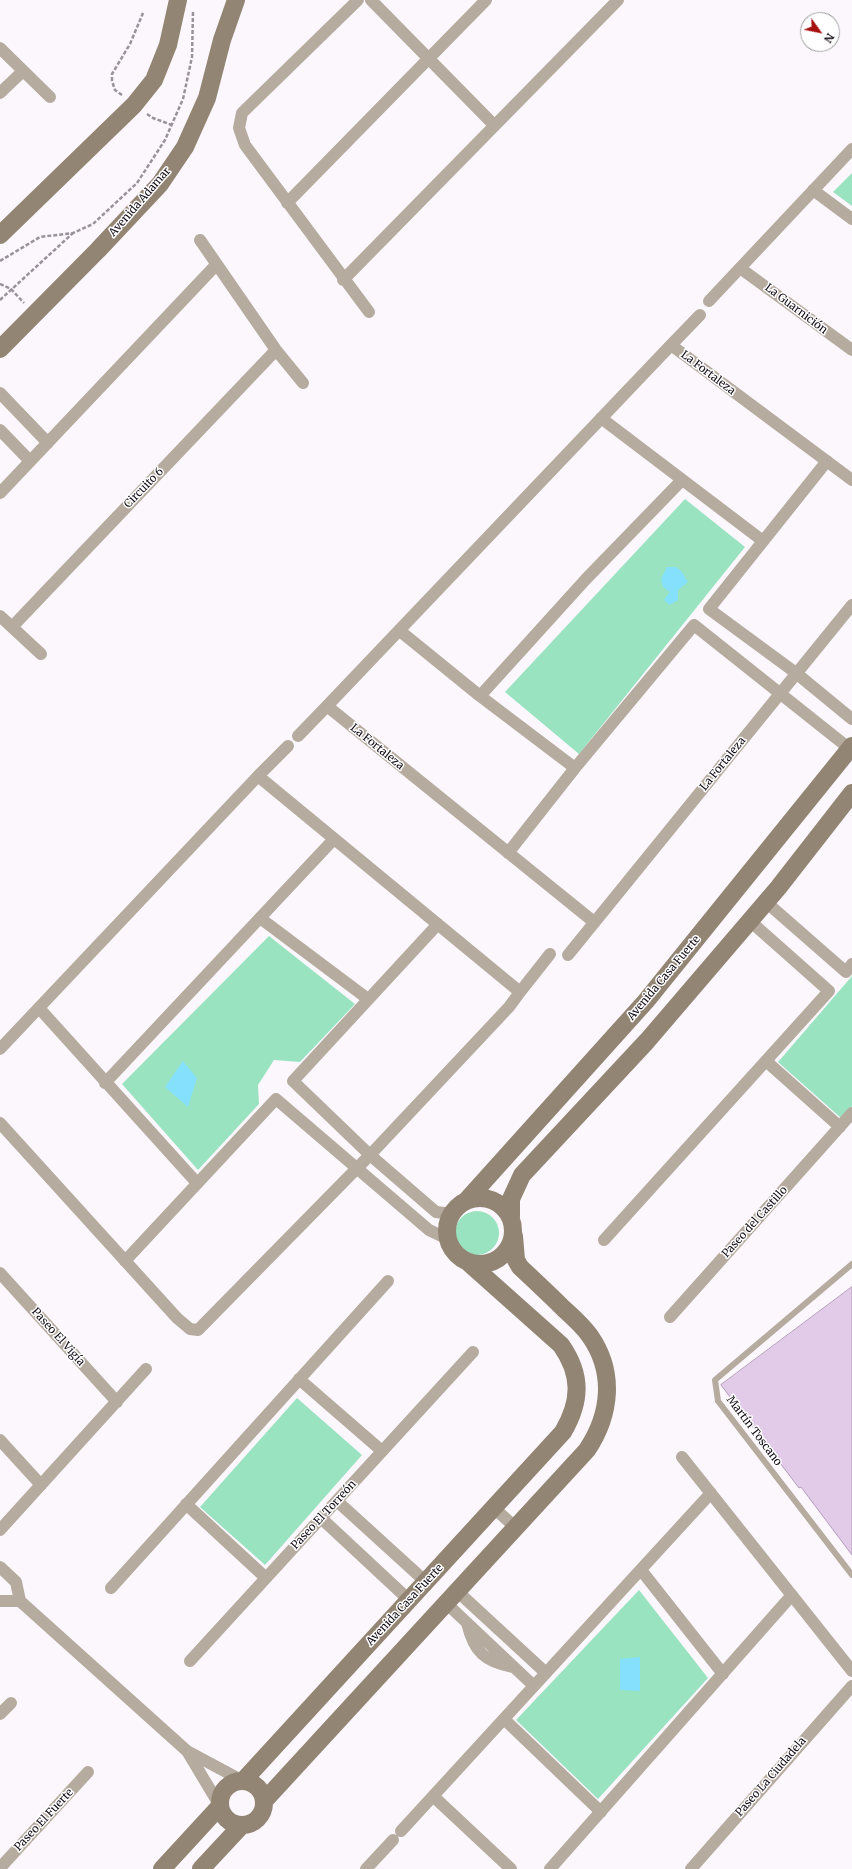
<!DOCTYPE html>
<html>
<head>
<meta charset="utf-8">
<style>
	body { margin:0 }
	#map { position:relative; width:852px; height:1869px; overflow:hidden; background:#fcf7fd; font-family:Merriweather,serif }
	canvas { display:block }
	.north { position:absolute; left:800px; top:12px; width:40px; height:40px; box-sizing:border-box; background:#fff; border:1px solid #a19ea2; border-radius:50%; rotate:123deg; font-size:11px; font-weight:700; line-height:16px; text-align:center; color:#150d17 }
	.north::after { content:''; display:block; margin:auto; width:14px; height:18px; background:#a61111; clip-path:polygon(50% 0,100% 100%,50% 72%,0 100%) }
</style>
</head>
<body>
<div id="map">
<canvas width="852" height="1869"></canvas>
<div class="north">N</div>
</div>
<script>
const context = document.querySelector('canvas').getContext('2d');
context.lineJoin = 'round';
function paint(path, color) {
  context.fillStyle = color;
  context.fill(path, 'evenodd');
}
function trace(path, color, width, dash) {
  context.strokeStyle = color;
  context.lineWidth = width;
  context.lineCap = dash ? 'butt' : 'round';
  context.setLineDash(dash || []);
  context.stroke(path);
}
function write(font, color, halo, rows, align = 'center') {
  context.font = font + ' Merriweather,serif';
  context.lineWidth = 3;
  context.setLineDash([]);
  context.textBaseline = 'middle';
  context.strokeStyle = halo;
  context.fillStyle = color;
  for (const [text, x, y, turn = 0] of rows) {
    context.save();
    context.translate(x, y);
    context.rotate((+turn || 0) * Math.PI / 180);
    context.textAlign = isNaN(turn) ? turn : align;
    if (halo) context.strokeText(text, 0, 0);
    context.fillText(text, 0, 0);
    context.restore();
  }
}
paint(new Path2D(`
	M852,173V206L833,192Z
	M685,499L745,547L579,754L505,692Z
	M269,936L355,1004L300,1062L274,1060L258,1085L259,1104L198,1170L122,1084Z
	M852,976V1106L841,1118L778,1062Z
	M455 1233a22 22 0 1 1 44 0a22 22 0 1 1-44 0Z
	M297,1398L362,1455L265,1565L200,1507Z
	M639,1590L708,1678L598,1799L516,1720Z`), '#9ae3c0');
paint(new Path2D(`
	M667,567H676L682,572L688,582L678,590V600L670,605L664,600L670,592L663,587L661,579Z
	M183,1061L197,1078L188,1107L165,1087Z
	M640,1657V1691L620,1690V1659Z`), '#84e0fc');
const building = new Path2D(`
	M852,1287V1555L801,1487L799,1488L721,1385Z`);
paint(building, '#e2cbe8');
trace(building, '#b29cb8', 1);
trace(new Path2D(`
	M122,95L115,90L112,81V74L130,44L143,13
	M147,114L153,118L172,125
	M0,261L40,237L73,233L93,224L137,183L165,140L183,99L192,57L193,12
	M0,284L11,289L24,303
	M0,300L73,233`), '#99929a', 2.5, [4, 2]);
trace(new Path2D(`
	M852,1264L715,1380L718,1401L852,1575`), '#b5ab9f', 6);
trace(new Path2D(`
	M358,0L242,113L239,128L245,145L369,312
	M371,0L494,125
	M0,48L50,97
	M0,93L23,71
	M813,190L852,219
	M287,203L486,0
	M200,240L276,350L303,383
	M740,268L852,350
	M343,280L618,0
	M709,301L852,149
	M671,345L700,315
	M0,393L48,443
	M601,418L763,541
	M0,430L30,461
	M827,461L709,609L796,673L852,719
	M0,493L216,265
	M0,616L41,654
	M12,627L276,350
	M400,631L480,696L575,768
	M480,696L586,579L682,480
	M298,736L327,706
	M258,776L288,746
	M508,853L575,768L694,625L850,749
	M766,902L846,972L852,964
	M260,918L368,999
	M594,922L327,706L671,345L852,480
	M438,924L293,1081L370,1155L436,1212L452,1214
	M568,955L852,605
	M520,992L550,954
	M39,1008L197,1183
	M0,1049L258,776L520,992L509,1007L370,1155L198,1330L190,1329L177,1318L0,1123
	M766,1061L840,1127
	M105,1083L334,839
	M604,1240L829,991L750,921
	M125,1261L276,1099L429,1230L448,1239
	M0,1273L117,1402
	M670,1317L852,1113
	M299,1379L382,1451
	M0,1440L41,1485
	M682,1457L852,1671
	M337,1501L426,1582
	M186,1504L266,1578
	M494,1508L515,1527
	M321,1518L409,1600
	M0,1530L146,1369
	M0,1567L16,1582L20,1601L187,1751
	M641,1570L723,1674
	M111,1588L388,1281
	M457,1591L546,1673
	M0,1601H20
	M446,1603L534,1686
	M467,1623C474,1652 485,1662 513,1667
	M190,1661L473,1352
	M0,1714L11,1703
	M504,1719L601,1812
	M433,1796L511,1869
	M220,1806L187,1751L243,1781
	M401,1831L711,1493
	M0,1868L88,1772
	M366,1869L393,1840
	M550,1869L792,1595
	M691,1869L852,1686`), '#b5ab9f', 12);
trace(new Path2D(`
	M0,235L134,105L154,80L168,45L178,0
	M0,349L98,250L160,184L185,147L207,98L222,40L236,0
	M447 1231a33 33 0 1 1 66 0a33 33 0 1 1-66 0Z
	M466,1201L646,1001L852,746
	M511,1217V1199L522,1175L647,1041L778,888L852,793
	M220 1803a22 22 0 1 1 44 0a22 22 0 1 1-44 0Z
	M243,1781L563,1432C581,1401 582,1375 561,1345L469,1263
	M265,1800L587,1450C611,1414 615,1372 590,1336C583,1326 573,1317 564,1309C550,1295 535,1281 520,1267L516,1260L514,1236
	M162,1869L220,1806
	M201,1869L241,1826`), '#938573', 18);
write('11px', '#150d17', '#fff', [
	["Avenida Adamar",140,202,-49],
	["La Guarnición",796,309,37],
	["La Fortaleza",708,373,37],
	["Circuito 6",144,488,-46],
	["La Fortaleza",377,747,39],
	["La Fortaleza",723,764,-51],
	["Avenida Casa Fuerte",664,978,-50],
	["Paseo del Castillo",755,1222,-48],
	["Paseo El Vigía",58,1337,48],
	["Martín Toscano",754,1431,53],
	["Paseo El Torreón",324,1515,-47],
	["Avenida Casa Fuerte",405,1605,-47],
	["Paseo La Ciudadela",771,1777,-49],
	["Paseo El Fuerte",44,1820,-47]
]);
</script>
</body>
</html>
